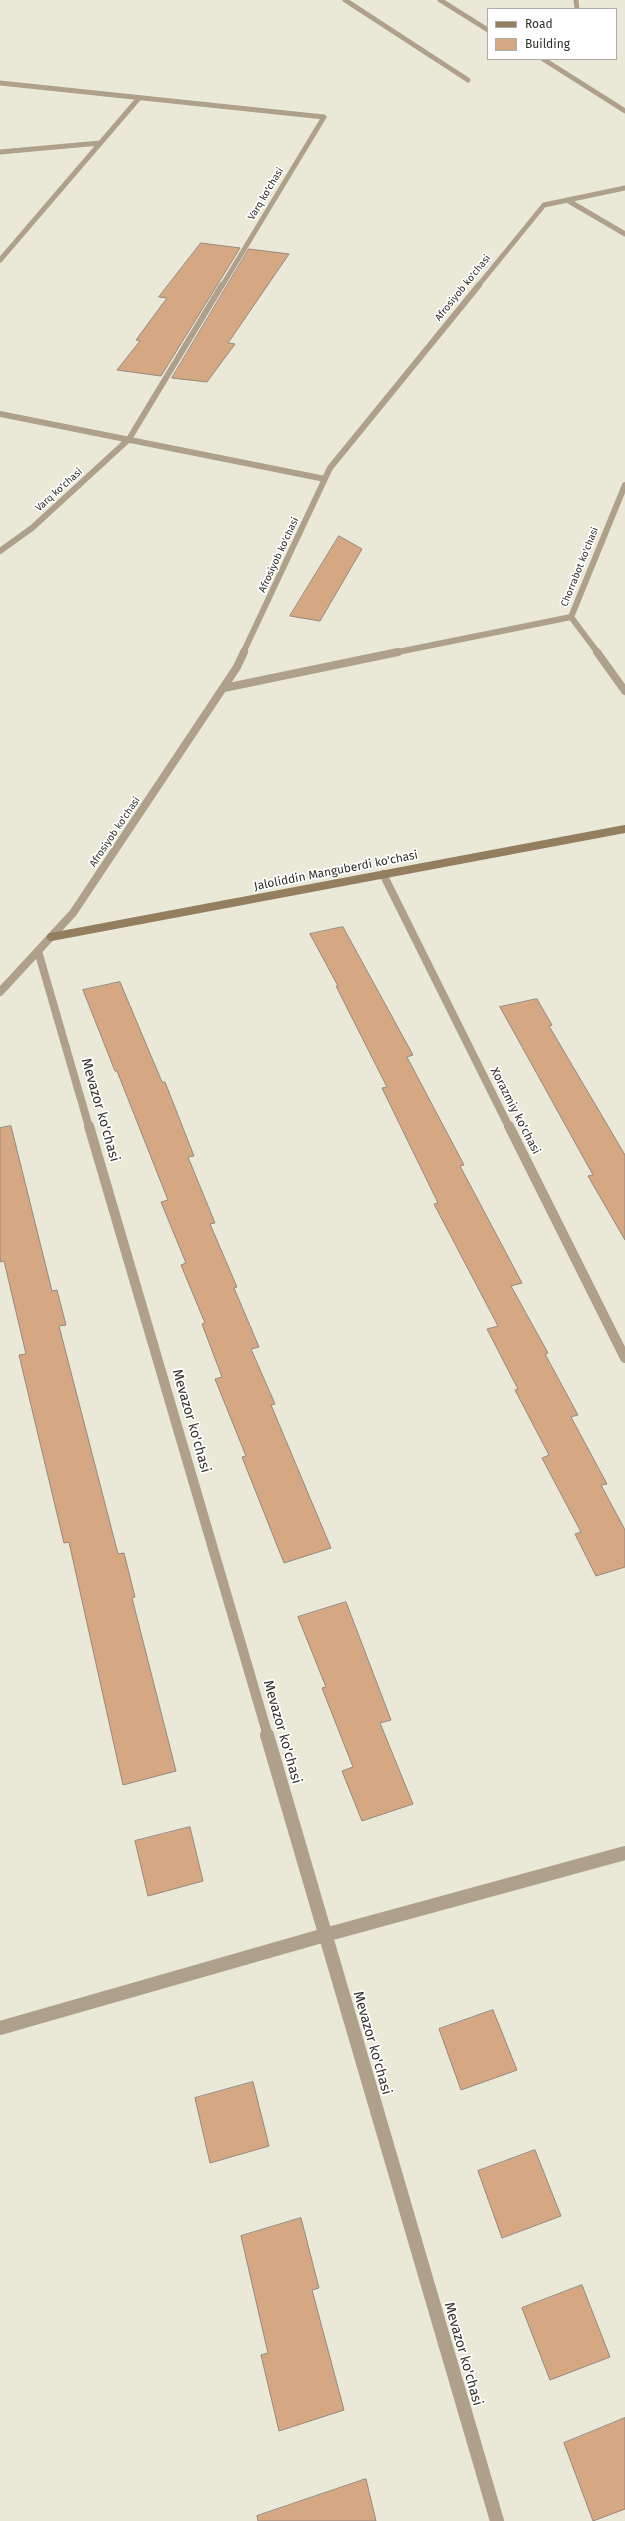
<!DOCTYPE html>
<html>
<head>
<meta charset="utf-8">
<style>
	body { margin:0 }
	#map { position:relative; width:625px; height:2521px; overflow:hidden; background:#eae8d7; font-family:"Fira Sans",sans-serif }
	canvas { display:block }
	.legend { position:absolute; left:487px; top:8px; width:130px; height:52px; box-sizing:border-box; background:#fff; border:1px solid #acaca9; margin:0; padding:5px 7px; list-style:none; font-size:12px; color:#302f29 }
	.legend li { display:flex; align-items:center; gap:8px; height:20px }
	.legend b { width:20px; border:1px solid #acaca9 }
</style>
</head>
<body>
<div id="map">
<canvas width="625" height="2521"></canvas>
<ul class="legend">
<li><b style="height:5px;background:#937e60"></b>Road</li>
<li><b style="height:11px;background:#d5a883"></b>Building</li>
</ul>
</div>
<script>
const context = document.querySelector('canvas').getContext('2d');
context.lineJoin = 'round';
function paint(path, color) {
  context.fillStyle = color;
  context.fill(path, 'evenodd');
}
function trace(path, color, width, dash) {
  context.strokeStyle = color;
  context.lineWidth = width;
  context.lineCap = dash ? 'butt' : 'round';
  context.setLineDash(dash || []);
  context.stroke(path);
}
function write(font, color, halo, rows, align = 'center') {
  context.font = font + ' "Fira Sans",sans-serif';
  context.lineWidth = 3.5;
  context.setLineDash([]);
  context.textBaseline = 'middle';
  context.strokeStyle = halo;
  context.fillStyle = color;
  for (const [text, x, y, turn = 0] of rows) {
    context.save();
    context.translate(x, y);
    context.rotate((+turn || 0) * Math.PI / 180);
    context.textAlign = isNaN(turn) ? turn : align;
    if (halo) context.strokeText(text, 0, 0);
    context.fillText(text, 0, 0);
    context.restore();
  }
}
const building = new Path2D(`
	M201,243L240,248L161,376L117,370L140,341L136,340L167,298L159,297Z
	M249,249L289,254L228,343L235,344L207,382L172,378Z
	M339,536L362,549L320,621L290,616Z
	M343,927L413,1055L407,1057L464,1165L460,1166L522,1283L511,1286L548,1353L545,1354L578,1415L571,1417L607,1484L601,1485L625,1530V1567L596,1576L575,1534L581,1532L542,1458L549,1455L515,1390L518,1389L487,1329L498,1326L434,1204L438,1203L382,1088L387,1087L336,986H338L310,934Z
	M120,982L162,1082H165L194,1156L188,1157L215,1223L210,1224L237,1287L234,1288L259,1347L251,1349L275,1404L271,1405L331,1548L284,1563L242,1457L246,1456L215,1379L222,1377L202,1324L205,1323L181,1265L186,1263L161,1202L168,1200L117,1071H115L83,990Z
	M537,999L552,1025L549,1026L625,1155V1240L588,1176L593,1175L500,1007Z
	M11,1126L52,1291L57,1290L66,1325L59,1326L118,1554L124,1553L135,1597L132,1598L176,1771L123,1785L69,1542L64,1543L19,1355L26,1354L4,1261L0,1262V1128Z
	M346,1602L391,1720L380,1723L413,1804L362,1821L342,1771L353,1767L322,1688L326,1687L298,1617Z
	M190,1827L203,1881L148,1896L135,1841Z
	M493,2010L517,2070L461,2090L439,2029Z
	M253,2082L269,2146L210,2163L195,2098Z
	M535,2150L561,2216L502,2238L478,2171Z
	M301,2218L319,2288L312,2290L344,2410L279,2431L261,2355L268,2353L241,2236Z
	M582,2285L610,2357L550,2380L522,2308Z
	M625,2418V2509L593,2521L564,2443Z
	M366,2479L376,2521H258L257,2516Z`);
paint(building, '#d5a883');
trace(building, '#95887e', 1);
trace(new Path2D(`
	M345,0L468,80
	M440,0L488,30
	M576,0L577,9
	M543,59L625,111
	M0,83L324,117L222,286
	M0,152L100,143
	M567,200L625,234
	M0,260L139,98
	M478,286L544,205L625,188`), '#afa08c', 5);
trace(new Path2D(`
	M0,414L325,479
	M0,551L32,528L129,439L222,285
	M243,653L330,468L479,285
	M393,653L571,617
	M598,653L571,617L625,485`), '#afa08c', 6);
trace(new Path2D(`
	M597,652L625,691
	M224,688L398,652
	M383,874L509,1127
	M38,951L89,1127
	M0,992L73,913L237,667L244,652`), '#afa08c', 8);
trace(new Path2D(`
	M89,1126L268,1736
	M509,1126L625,1358`), '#afa08c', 10);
trace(new Path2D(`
	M267,1735L497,2521
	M0,2028L325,1935L625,1853`), '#afa08c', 14);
trace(new Path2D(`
	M51,937L625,829`), '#937e60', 8);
write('10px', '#302f29', '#fff', [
	["Varq ko'chasi",266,194,-59],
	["Afrosiyob ko'chasi",463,288,-51],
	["Varq ko'chasi",59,490,-42],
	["Afrosiyob ko'chasi",279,555,-65],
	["Chorrabot ko'chasi",580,567,-68],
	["Afrosiyob ko'chasi",115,832,-56]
]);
write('12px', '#302f29', '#fff', [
	["Jaloliddin Manguberdi ko'chasi",336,871,-11],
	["Xorazmiy ko'chasi",515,1111,63]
]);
write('14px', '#302f29', '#fff', [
	["Mevazor ko'chasi",100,1110,74],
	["Mevazor ko'chasi",191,1421,74],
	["Mevazor ko'chasi",282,1732,74],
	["Mevazor ko'chasi",372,2043,74],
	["Mevazor ko'chasi",463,2354,74]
]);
</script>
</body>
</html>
